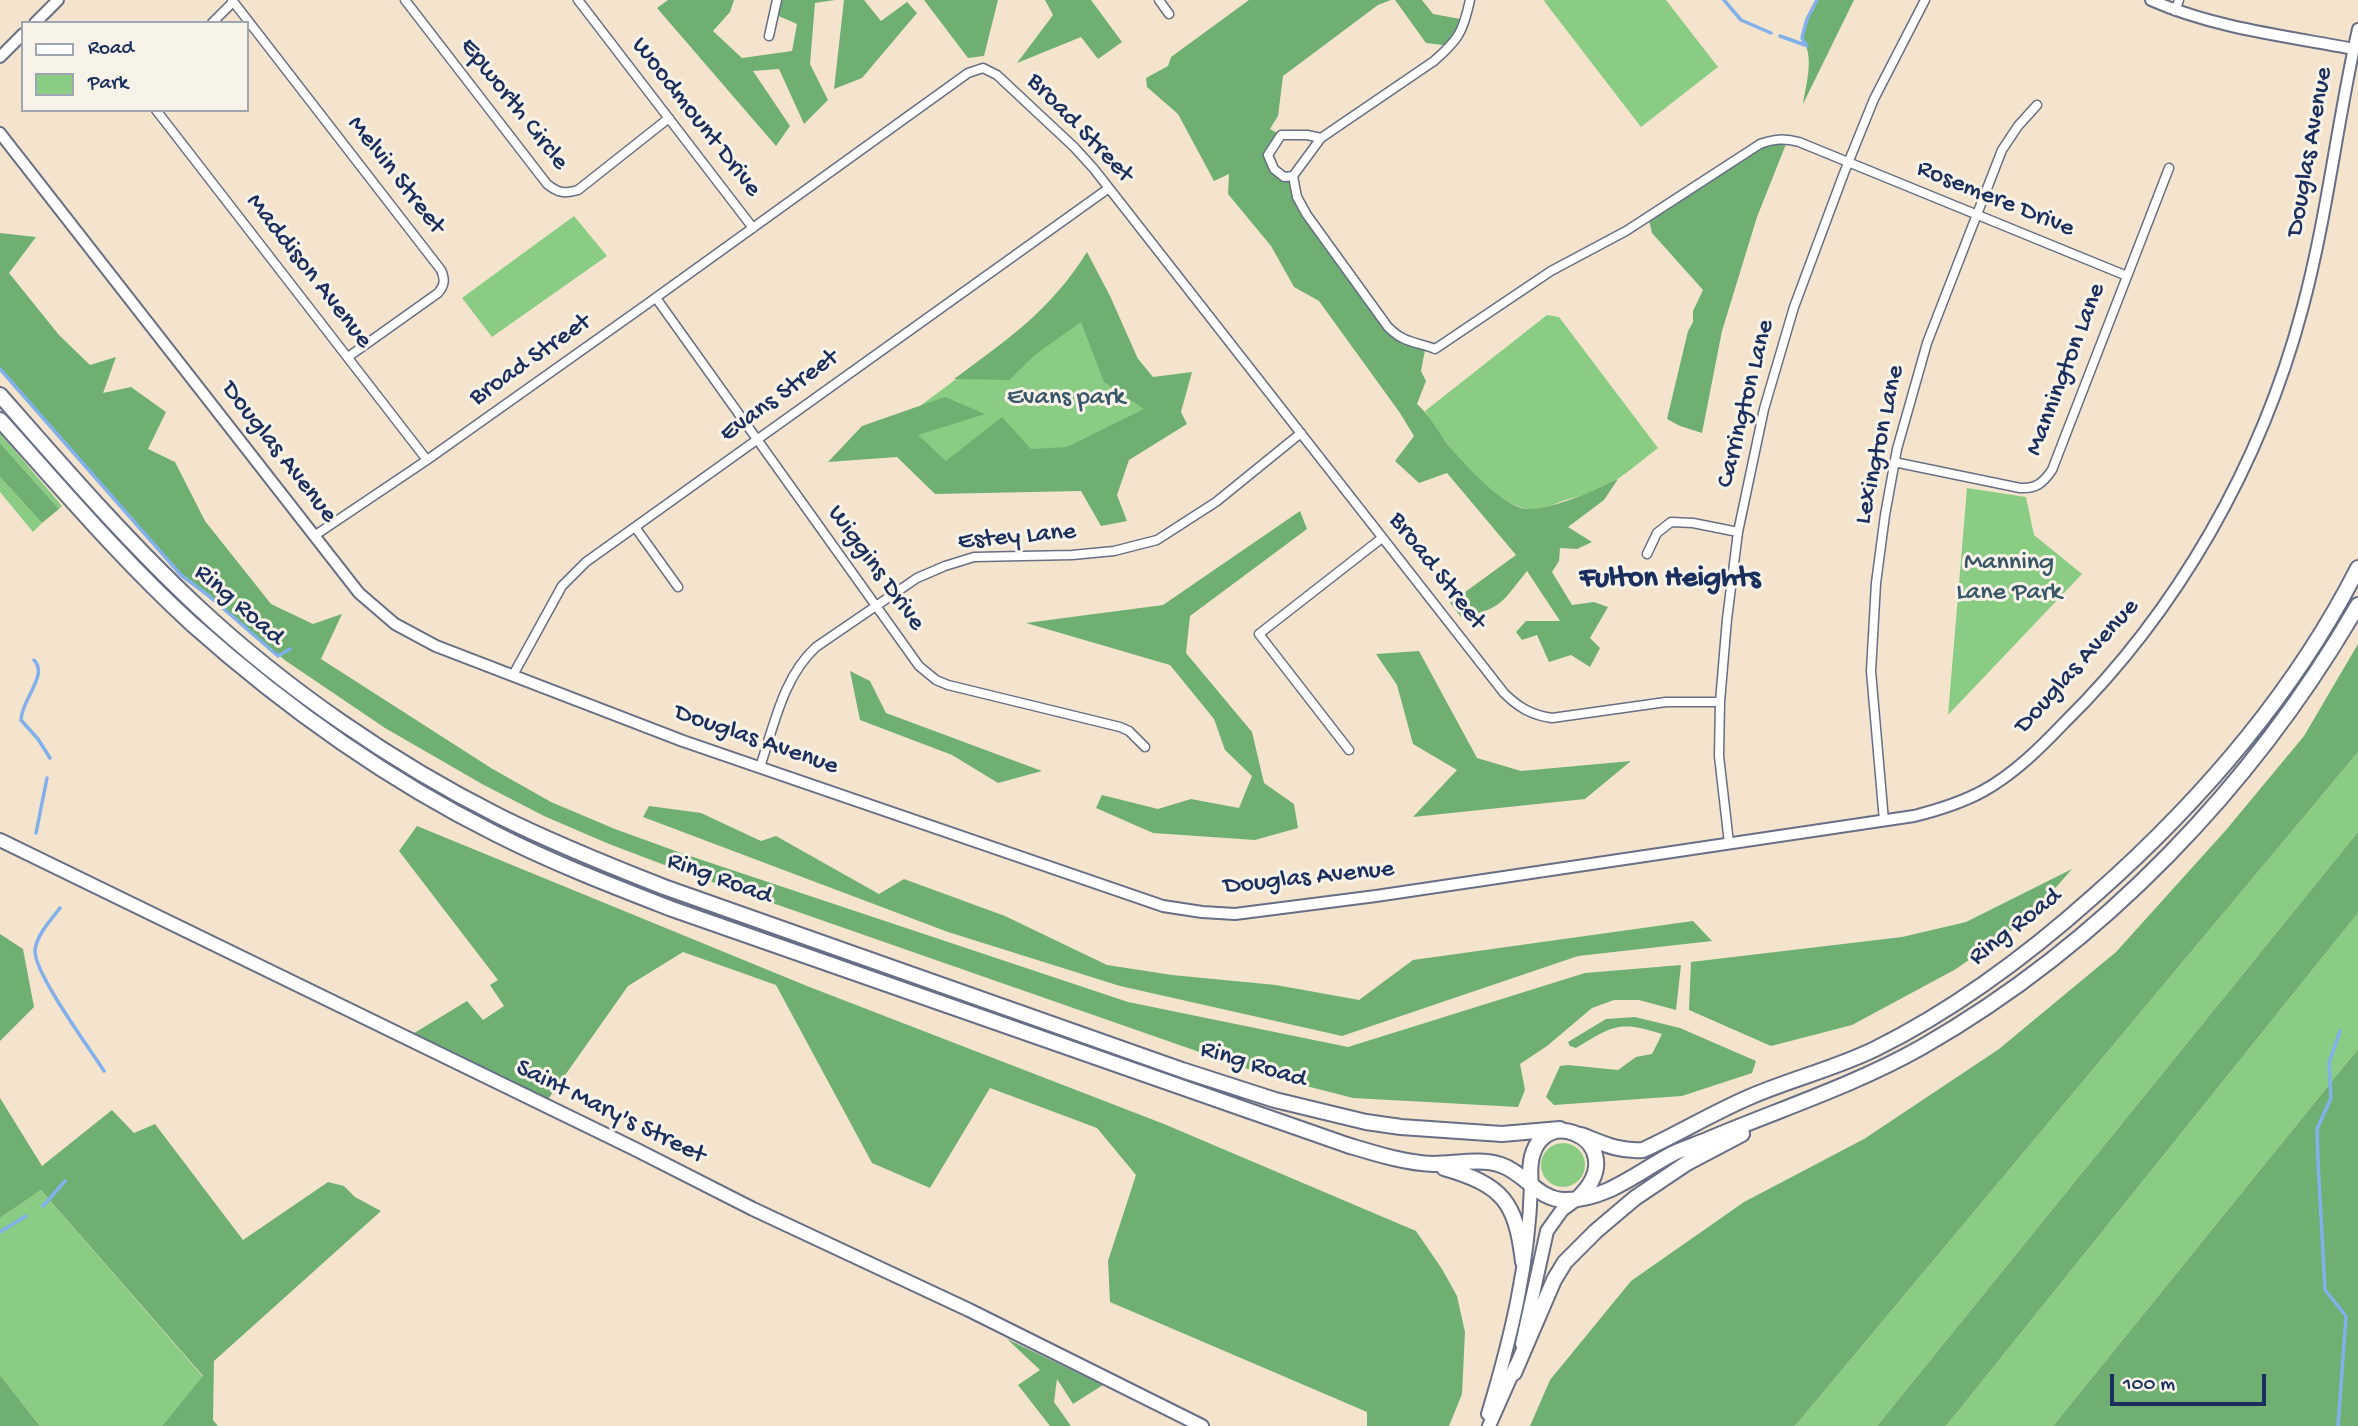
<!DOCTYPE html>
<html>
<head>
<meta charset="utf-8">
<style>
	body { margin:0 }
	#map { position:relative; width:2358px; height:1426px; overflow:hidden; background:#f4e4cd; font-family:"Gochi Hand",sans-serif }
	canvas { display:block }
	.legend { position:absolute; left:21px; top:21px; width:228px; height:91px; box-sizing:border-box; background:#f7f3e8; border:2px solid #9fa5b1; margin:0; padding:9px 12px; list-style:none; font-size:21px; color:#1b2f5e }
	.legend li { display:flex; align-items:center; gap:14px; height:35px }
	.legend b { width:35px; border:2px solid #9fa5b1 }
	.scale { position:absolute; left:2110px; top:1374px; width:156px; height:32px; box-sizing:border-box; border:4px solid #1b2f5e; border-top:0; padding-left:9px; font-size:21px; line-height:24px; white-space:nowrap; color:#1b2f5e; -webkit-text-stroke:5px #f7f3e8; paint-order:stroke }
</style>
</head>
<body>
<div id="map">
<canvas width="2358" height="1426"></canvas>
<ul class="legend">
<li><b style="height:9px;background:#fff"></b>Road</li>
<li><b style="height:19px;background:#8acc84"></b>Park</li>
</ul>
<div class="scale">100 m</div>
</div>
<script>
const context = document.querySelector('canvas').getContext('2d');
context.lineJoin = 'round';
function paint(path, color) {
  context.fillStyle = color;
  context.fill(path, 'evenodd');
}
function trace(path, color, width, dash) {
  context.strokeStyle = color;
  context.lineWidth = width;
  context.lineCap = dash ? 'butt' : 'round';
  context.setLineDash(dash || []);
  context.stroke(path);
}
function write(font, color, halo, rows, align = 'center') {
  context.font = font + ' "Gochi Hand",sans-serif';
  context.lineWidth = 6;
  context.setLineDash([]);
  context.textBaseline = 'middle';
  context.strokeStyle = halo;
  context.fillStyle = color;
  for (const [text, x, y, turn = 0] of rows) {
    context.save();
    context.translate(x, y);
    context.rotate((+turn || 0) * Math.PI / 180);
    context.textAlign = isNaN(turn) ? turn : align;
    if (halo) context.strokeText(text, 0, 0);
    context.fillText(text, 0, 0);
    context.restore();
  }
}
paint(new Path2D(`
	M1545,0H1666L1718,67L1641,127L1544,1Z
	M574,216L607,256L492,337L462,298Z
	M1080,287L1181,412L1129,460L943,474L897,423Z
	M1547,315L1559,317L1658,448C1638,463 1619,481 1596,491C1586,495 1575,497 1565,500C1553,505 1536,512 1523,508C1484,496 1446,445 1425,411Z
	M0,433L62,506L59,509L0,443Z
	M0,477L42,523L33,532L0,492Z
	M1967,488L2026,497L2034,535L2082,574L1948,715Z
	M2358,752V832L1877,1426H1795Z
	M2358,913V1049L2053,1426H1946Z
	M1541 1165a22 22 0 1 1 44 0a22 22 0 1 1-44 0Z
	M41,1190L203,1377L162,1426H40L0,1375V1218Z`), '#8acc84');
paint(new Path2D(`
	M668,0H734L730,12L713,31L742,58L792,51L797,24L774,14L777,0H835L815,3L810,64L828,100L804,124L779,69L753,71L790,126L776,146L657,8Z
	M844,0H864L881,21L907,2L917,13L862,78L834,89Z
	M924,0H998L984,56L968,58Z
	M1045,0H1091L1122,42L1098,59L1081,37L1017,63L1053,15Z
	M1249,0H1391L1378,5L1283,76L1278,116L1270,129L1281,135L1268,156L1274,170L1293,176L1297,197L1388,327L1426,345L1421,371L1426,381L1417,404C1430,415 1438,432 1449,446C1465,465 1503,507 1527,509C1551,510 1597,490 1618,479L1604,500L1568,527L1592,542L1577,549L1560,548L1559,561L1552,572L1572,605L1594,602L1608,607L1590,638L1600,648L1590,667L1571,655L1549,662L1537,635L1522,640L1516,632L1526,621H1560L1527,571C1503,601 1501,610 1461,617L1450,603L1516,555L1447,473L1419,483L1395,461L1414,436L1400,413L1319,301L1294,287L1271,246L1228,194L1229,174L1214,181L1178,114L1147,87L1146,78L1168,66L1171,57Z
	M1395,0H1422L1433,14L1466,20L1451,46L1426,43Z
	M1817,0H1854L1803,104C1806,83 1815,57 1802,38L1807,19Z
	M1788,139L1757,217L1722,331L1702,433L1680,426L1667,419L1688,331L1693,322V311L1703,290L1652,233L1648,216L1760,144Z
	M0,233L36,237L9,273L59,335L90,365L116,357L103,393L131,387L166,412L148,449L175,462L205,521L271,604L313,624L342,614L321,659L491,768L551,802L615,829L681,853L1128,1002L1348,1047L1585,973L1681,965L1676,1010L1639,1000H1614L1592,1008L1547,1046L1520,1064L1525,1090L1518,1107L1353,1098L1271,1077L675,869L609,844L544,816L482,784L385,728L286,661L181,575L0,369Z
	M1087,252L1110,296L1138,359L1153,377L1192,372L1181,412L1187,424L1129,460L1117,495L1127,521L1101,526L1081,491L935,494L897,457L828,462L862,426L945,397L985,414L918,435L946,461L1002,417L1031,449L1067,447L1144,409L1104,382L1081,322L1036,354L1009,380L954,379C1008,339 1050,311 1087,252Z
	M0,443L59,509L42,523L0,477Z
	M1300,511L1307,529L1190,616L1186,653L1252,732L1264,783L1294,804L1298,828L1255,840L1153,833L1096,808L1102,795L1158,809L1191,799L1239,808L1252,776L1225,750L1214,719L1170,665L1026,623L1163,605Z
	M2358,644V752L1795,1426H1530L1550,1380L1631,1281L1744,1202L1864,1139L1999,1049L2116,952L2226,830L2304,736Z
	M1419,651L1477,758L1521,771L1631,761L1585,799L1413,817L1457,770L1413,744L1397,685L1376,654Z
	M850,671L870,681L886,713L1042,771L998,783L952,755L860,720Z
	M649,806L701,813L761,841L776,836L879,894L904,879L1005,916L1107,965L1172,975L1276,985L1359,1000L1413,960L1693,921L1712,941L1578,956L1342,1036L1120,986L948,932L643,817Z
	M417,826L807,986L1164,1124L1416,1231L1442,1269L1457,1296L1465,1332L1462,1394L1449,1426H1367V1412L1110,1302L1108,1261L1136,1175L1097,1128L990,1088L930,1188L872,1163L776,985L683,952L628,986L544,1105L406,1038L467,1001L483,1020L504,1006L490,985L498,980L399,851Z
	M2358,832V913L1946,1426H1877Z
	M2072,869L2029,918L1956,969L1852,1025L1771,1046L1689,1010L1691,962L1902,937L1966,922Z
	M0,934L23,949L34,1007L0,1041Z
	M1635,1017L1680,1028L1756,1061L1752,1073L1682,1096L1554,1105L1546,1097L1560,1066L1568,1065L1618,1070L1636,1057L1652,1054L1662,1034C1618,1020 1613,1026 1576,1048L1570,1046L1568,1042L1606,1019Z
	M2358,1049V1426H2053Z
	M0,1098L42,1166L112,1110L134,1133L155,1124L243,1240L328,1182L344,1186L355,1197L381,1211L214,1361L213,1420L218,1426H162L203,1376L41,1190L0,1218Z
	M1007,1339L1103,1385L1073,1404L1057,1379L1054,1402L1071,1426H1050L1018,1385L1040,1370Z
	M0,1375L40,1426H0Z`), '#6fb072');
trace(new Path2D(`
	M1724,0L1741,20L1771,33
	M1780,36L1805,45
	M1807,46L1802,38L1807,19L1817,0
	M0,369L181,575L209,596L278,656L290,649
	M34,660C49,675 21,700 21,720L38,739L50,758
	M36,833L47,778
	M60,908C51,920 37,934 35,950C33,972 90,1049 104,1071
	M43,1206L65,1181
	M0,1232L26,1216
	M2338,1426L2346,1316L2325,1290L2318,1161L2317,1129L2331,1098L2329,1063L2340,1031`), '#81b0eb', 3.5);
const minor = new Path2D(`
	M232,0L441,270C445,279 445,285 438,293L348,357
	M405,0L547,184C558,193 565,194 578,190L669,118
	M578,0L753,228
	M1159,0L1169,14
	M1470,0C1463,32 1459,39 1434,61L1321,138L1293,176L1297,197L1307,215L1388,327C1405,344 1415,341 1435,349L1551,271L1626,231L1760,144C1774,139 1784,138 1799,142L2127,276
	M2175,11L2179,0
	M212,23L233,2
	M769,36L777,0
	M156,110L427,460
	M1293,176L1284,177L1274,169L1268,155L1281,135H1307L1321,138
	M656,298L919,666L936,680L948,685L1120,727L1129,731L1145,747
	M1894,462L2020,488C2036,489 2043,483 2052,470L2169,168
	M635,527L678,587
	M314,536L427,460L647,304L968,73L983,68L997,75L1074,147L1094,169L1504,693C1518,707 1531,715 1552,718L1666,702H1720
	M1647,554L1657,533L1671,522L1693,523L1738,532
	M513,675L562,586L586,562L1109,188
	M1349,750L1259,634L1382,538
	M760,767C774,726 783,677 816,647L917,578L945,566L974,557L1072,555L1114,551L1157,540L1216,502L1301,433
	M1884,821L1871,671L1876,583L1885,515L1897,449L1927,343L2002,150L2018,126L2037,105
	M1729,843L1719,756L1720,702L1727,619L1738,532L1764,409L1794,307L1844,173L1874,99L1925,0`);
const tertiary = new Path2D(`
	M2151,0C2214,28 2286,36 2354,49
	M35,23L58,0
	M0,57L23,34
	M0,133L359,593L395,624L436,646L683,741L1163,906L1202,912L1235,914L1376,896L1914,816C1938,810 1961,803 1983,791C2014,774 2040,748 2064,723C2178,611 2261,464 2302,310C2327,218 2337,122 2358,29`);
const secondary = new Path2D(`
	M1522,1344L1547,1231L1562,1210L1577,1199
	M1488,1414C1511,1338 1529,1263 1531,1185
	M1489,1426L1516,1365`);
const primary = new Path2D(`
	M0,840L635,1149L753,1209L969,1310L1202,1426`);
const trunk = new Path2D(`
	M0,395C64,468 128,542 199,608C286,689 393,763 499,816C553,843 608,865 664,887L1182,1070L1275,1100L1366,1122L1401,1127L1502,1134L1560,1129
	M0,420C62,489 123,561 192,624C284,706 386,779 496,834C553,863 613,886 672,909L1347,1145C1374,1153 1404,1163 1433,1164C1455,1164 1480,1158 1501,1165C1525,1173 1539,1201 1566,1200C1607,1200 1639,1171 1674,1153C1685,1148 1697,1144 1709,1139C1780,1109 1855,1085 1922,1047C2102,944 2254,785 2358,605
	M1581,1135C1602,1143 1619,1152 1643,1150C1680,1133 1714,1112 1752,1096C1792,1079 1836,1068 1875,1049C1956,1009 2028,955 2095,895C2200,802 2294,694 2358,568
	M1444,1168C1503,1185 1516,1202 1523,1262
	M1531,1185C1520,1088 1642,1139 1577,1199
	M1514,1373L1554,1280L1565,1262L1596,1231L1635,1198L1687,1163L1742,1134`);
trace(minor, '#676e85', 11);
trace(tertiary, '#676e85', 14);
trace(secondary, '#676e85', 16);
trace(primary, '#676e85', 16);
trace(trunk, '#676e85', 18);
trace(minor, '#fff', 8);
trace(tertiary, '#fff', 10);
trace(secondary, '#fff', 12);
trace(primary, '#fff', 12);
trace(trunk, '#fff', 14);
write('26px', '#1b2f5e', '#f7f3e8', [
	["Epworth Circle",513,105,52],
	["Woodmount Drive",695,118,52],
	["Broad Street",1079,129,46],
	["Douglas Avenue",2311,152,-80],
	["Melvin Street",395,176,52],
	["Rosemere Drive",1995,200,22],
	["Maddison Avenue",308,272,52],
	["Broad Street",531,361,-35],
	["Mannington Lane",2067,370,-69],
	["Evans Street",780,397,-36],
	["Carrington Lane",1747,404,-76],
	["Lexington Lane",1881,445,-78],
	["Douglas Avenue",278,453,52],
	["Estey Lane",1017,538,-5],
	["Wiggins Drive",875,569,54],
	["Broad Street",1436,572,52],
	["Ring Road",238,606,41],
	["Douglas Avenue",2078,667,-48],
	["Douglas Avenue",756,741,19],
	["Douglas Avenue",1309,879,-6],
	["Ring Road",719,880,20],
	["Ring Road",2016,928,-38],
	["Ring Road",1253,1066,17],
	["Saint Mary's Street",610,1113,26]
]);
write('26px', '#375668', '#f7f3e8', [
	["Evans park",1066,399],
	["Manning",2009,564],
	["Lane Park",2009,594]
]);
write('bold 30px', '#1b2f5e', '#f7f3e8', [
	["Fulton Heights",1670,580]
]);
</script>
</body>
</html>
